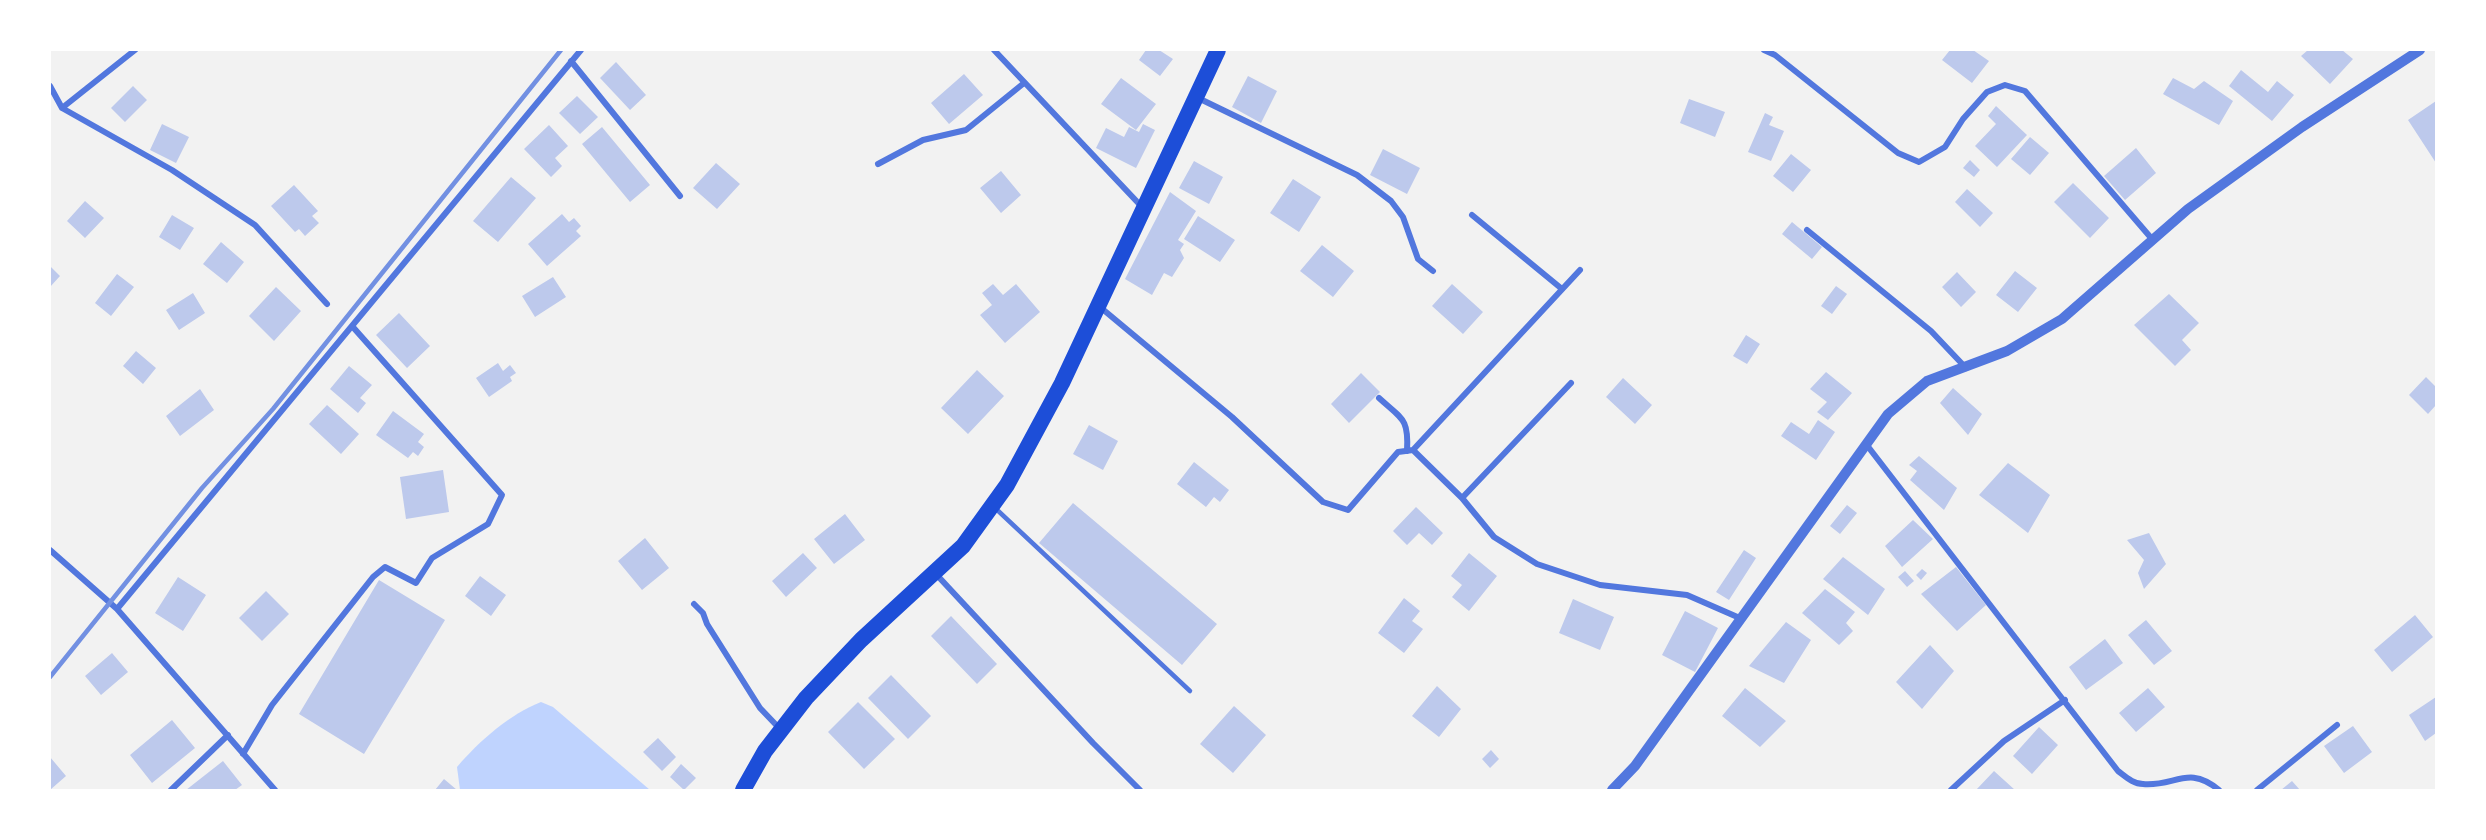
<!DOCTYPE html>
<html>
<head>
<meta charset="utf-8">
<style>
	body { margin:0 }
	#map { position:relative; width:2486px; height:840px; overflow:hidden; background:#f2f2f2; font-family:Manrope,sans-serif }
	canvas { display:block }
	.frame { position:absolute; inset:0; border:51px solid #fff; pointer-events:none }
</style>
</head>
<body>
<div id="map">
<canvas width="2486" height="840"></canvas>
<div class="frame"></div>
</div>
<script>
const context = document.querySelector('canvas').getContext('2d');
context.lineJoin = 'round';
function paint(path, color) {
  context.fillStyle = color;
  context.fill(path, 'evenodd');
}
function trace(path, color, width, dash) {
  context.strokeStyle = color;
  context.lineWidth = width;
  context.lineCap = dash ? 'butt' : 'round';
  context.setLineDash(dash || []);
  context.stroke(path);
}
paint(new Path2D(`
	M541,702L553,707L650,790H460L457,767C479,741 510,714 541,702Z`), '#bfd3fe');
paint(new Path2D(`
	M1146,50H1159L1173,59L1160,76L1139,60Z
	M1950,50H1973L1989,61L1972,83L1942,60Z
	M2308,50H2342L2353,59L2330,84L2301,56Z
	M616,62L646,95L630,110L600,78Z
	M2241,70L2268,92L2277,81L2294,95L2272,121L2229,86Z
	M964,74L983,95L949,124L931,103Z
	M1248,76L1277,91L1261,123L1232,107Z
	M1121,78L1156,104L1136,130L1101,104Z
	M2173,78L2194,89L2204,81L2233,101L2219,125L2163,94Z
	M133,86L147,100L125,122L111,108Z
	M577,96L598,117L580,134L559,113Z
	M1689,99L1725,112L1715,137L1680,123Z
	M2436,101V163L2408,120Z
	M1996,106L2027,135L1997,167L1975,146L1996,124L1988,116Z
	M1765,113L1773,117L1769,125L1784,131L1771,161L1748,152Z
	M162,124L189,137L176,163L150,150Z
	M1143,124L1155,130L1136,168L1096,148L1106,128L1124,137L1129,127L1139,132Z
	M549,125L568,146L555,158L562,166L551,177L524,149Z
	M602,127L650,185L630,202L582,144Z
	M2030,137L2049,153L2030,175L2011,159Z
	M2136,148L2156,173L2125,200L2104,176Z
	M1383,149L1420,168L1407,194L1370,175Z
	M1791,154L1811,170L1793,192L1773,176Z
	M1970,160L1980,170L1974,177L1963,168Z
	M1194,161L1223,177L1209,204L1179,188Z
	M716,163L740,184L717,209L693,188Z
	M1001,171L1021,195L1001,213L980,188Z
	M511,177L536,198L498,242L473,221Z
	M1293,179L1321,197L1299,232L1270,213Z
	M2073,183L2109,218L2090,238L2054,202Z
	M294,185L318,211L312,216L319,223L305,236L299,229L295,232L271,206Z
	M1967,189L1993,213L1980,227L1955,202Z
	M1170,192L1196,211L1178,240L1184,244L1180,250L1184,258L1172,277L1164,273L1152,295L1125,279Z
	M85,201L104,218L85,238L67,221Z
	M562,214L569,222L574,218L581,226L576,231L581,236L547,266L528,244Z
	M172,215L194,228L180,250L159,237Z
	M1198,216L1235,240L1220,262L1184,239Z
	M1792,222L1822,247L1812,259L1782,234Z
	M221,242L244,262L227,283L203,264Z
	M1322,245L1354,271L1333,297L1300,271Z
	M50,266L60,276L50,287Z
	M2015,271L2037,288L2018,312L1996,295Z
	M1957,272L1976,292L1961,307L1942,287Z
	M117,274L134,287L111,316L95,303Z
	M553,277L566,297L535,317L522,296Z
	M993,284L1003,295L1016,284L1040,312L1005,343L980,315L992,305L982,293Z
	M1452,284L1483,312L1463,334L1432,306Z
	M1836,286L1847,294L1832,314L1821,306Z
	M276,287L301,311L274,341L249,316Z
	M193,293L205,313L179,330L166,310Z
	M2169,294L2199,323L2182,340L2191,350L2175,366L2134,325Z
	M399,313L430,346L407,368L376,335Z
	M1746,335L1760,344L1747,364L1733,356Z
	M136,351L156,368L143,384L123,366Z
	M498,363L503,371L510,365L516,373L510,377L512,381L489,397L476,378Z
	M349,366L372,385L360,398L366,403L358,413L330,389Z
	M977,370L1004,396L968,434L941,408Z
	M1826,372L1852,393L1828,420L1817,412L1827,402L1810,389Z
	M1361,373L1380,392L1349,423L1331,404Z
	M2426,377L2436,387V405L2428,414L2409,395Z
	M1623,378L1652,405L1635,424L1606,397Z
	M1953,388L1982,414L1968,435L1940,403Z
	M200,389L214,410L180,436L166,416Z
	M327,405L359,434L341,454L309,424Z
	M393,411L424,434L418,442L424,447L418,456L413,452L408,458L376,435Z
	M1818,420L1835,432L1816,460L1781,436L1791,422L1809,434Z
	M1089,425L1118,441L1103,470L1073,454Z
	M1919,456L1957,488L1944,510L1910,480L1917,471L1909,465Z
	M1194,462L1229,490L1220,502L1214,497L1206,507L1177,484Z
	M2008,463L2050,495L2028,533L1979,495Z
	M443,470L449,512L406,519L400,477Z
	M1073,503L1217,624L1182,665L1039,543Z
	M1847,505L1857,513L1840,534L1830,526Z
	M1416,507L1443,533L1432,545L1419,533L1407,545L1393,531Z
	M845,514L865,540L834,564L814,539Z
	M1913,520L1933,539L1902,567L1885,546Z
	M2149,533L2166,564L2144,589L2138,573L2144,560L2127,540Z
	M645,538L669,568L642,590L618,561Z
	M1744,550L1756,558L1729,600L1716,592Z
	M803,553L817,568L786,597L772,581Z
	M1469,553L1497,576L1469,611L1452,597L1462,585L1451,576Z
	M1843,557L1885,589L1868,615L1823,579Z
	M1956,567L1986,605L1957,631L1921,594Z
	M1922,569L1927,573L1921,580L1916,575Z
	M1905,571L1914,581L1907,587L1898,577Z
	M480,576L506,595L491,616L465,596Z
	M178,577L206,595L183,631L155,613Z
	M379,580L445,620L364,754L299,714Z
	M1825,589L1855,612L1846,623L1853,631L1839,645L1802,613Z
	M266,591L289,614L262,641L239,618Z
	M1404,598L1420,611L1412,621L1423,629L1404,653L1378,633Z
	M1573,599L1614,617L1600,650L1559,633Z
	M1685,611L1718,628L1695,672L1662,655Z
	M2415,615L2433,637L2392,672L2374,650Z
	M951,616L997,664L977,684L931,636Z
	M2146,620L2172,651L2154,665L2128,635Z
	M1786,622L1811,640L1784,683L1749,666Z
	M2105,639L2123,663L2086,690L2069,667Z
	M1930,645L1954,671L1922,709L1896,682Z
	M112,653L128,672L101,695L85,676Z
	M891,675L931,716L908,739L868,698Z
	M1437,686L1461,709L1439,737L1412,716Z
	M1745,688L1786,721L1760,747L1722,716Z
	M2148,688L2165,707L2136,732L2119,713Z
	M2436,697V733L2425,741L2409,715Z
	M858,702L895,739L864,769L828,732Z
	M1234,706L1266,735L1233,773L1200,744Z
	M172,720L195,748L152,783L130,755Z
	M2353,726L2372,752L2344,773L2324,746Z
	M2039,727L2058,745L2032,774L2013,756Z
	M658,738L676,757L662,771L643,752Z
	M1491,750L1499,759L1490,768L1482,759Z
	M50,757L66,776L50,790Z
	M223,761L242,785L235,790H186Z
	M681,764L696,778L684,790L670,777Z
	M1994,771L2015,790H1976Z
	M444,779L457,790H435Z
	M2292,781L2300,790H2281Z`), '#bdc9ec');
trace(new Path2D(`
	M994,507L1190,691`), '#5277de', 4.5);
trace(new Path2D(`
	M994,50L1142,207
	M1764,50L1775,55L1898,153L1919,162L1945,147L1963,119L1987,92L2005,85L2025,91L2152,239
	M571,61L680,196
	M50,86L62,108L172,170L255,225L327,304
	M1196,97L1357,175L1391,201L1403,217L1418,259L1433,271
	M62,108L135,50
	M878,164L923,140L966,130L1024,83
	M1472,215L1562,289
	M1807,230L1931,331L1966,368
	M1100,307L1232,417L1323,502L1348,510L1398,452L1413,450L1462,498L1494,537L1537,564L1600,585L1687,595L1742,619
	M1379,398C1402,419 1409,418 1407,451
	M1866,444L2118,771C2125,776 2133,784 2143,784C2175,787 2188,764 2219,790
	M1413,450L1580,270
	M1462,498L1571,383
	M50,550L117,609L275,790
	M935,573L1093,743L1140,790
	M694,604L703,613L707,624L760,708L780,729
	M117,609L581,50
	M243,754L272,705L373,577L385,567L416,583L432,558L488,524L502,495L352,326
	M171,790L228,735
	M1951,790L2004,741L2065,700
	M2257,790L2337,725`), '#5277de', 6);
trace(new Path2D(`
	M1612,790L1635,766L1888,414L1927,381L2007,351L2062,319L2188,209L2302,127L2420,50`), '#5277de', 10);
trace(new Path2D(`
	M743,790L765,751L806,698L861,640L963,546L1007,485L1062,383L1218,50`), '#1d4ed8', 16);
trace(new Path2D(`
	M50,677L202,488L273,409L561,50`), '#7290e2', 4.5);
</script>
</body>
</html>
